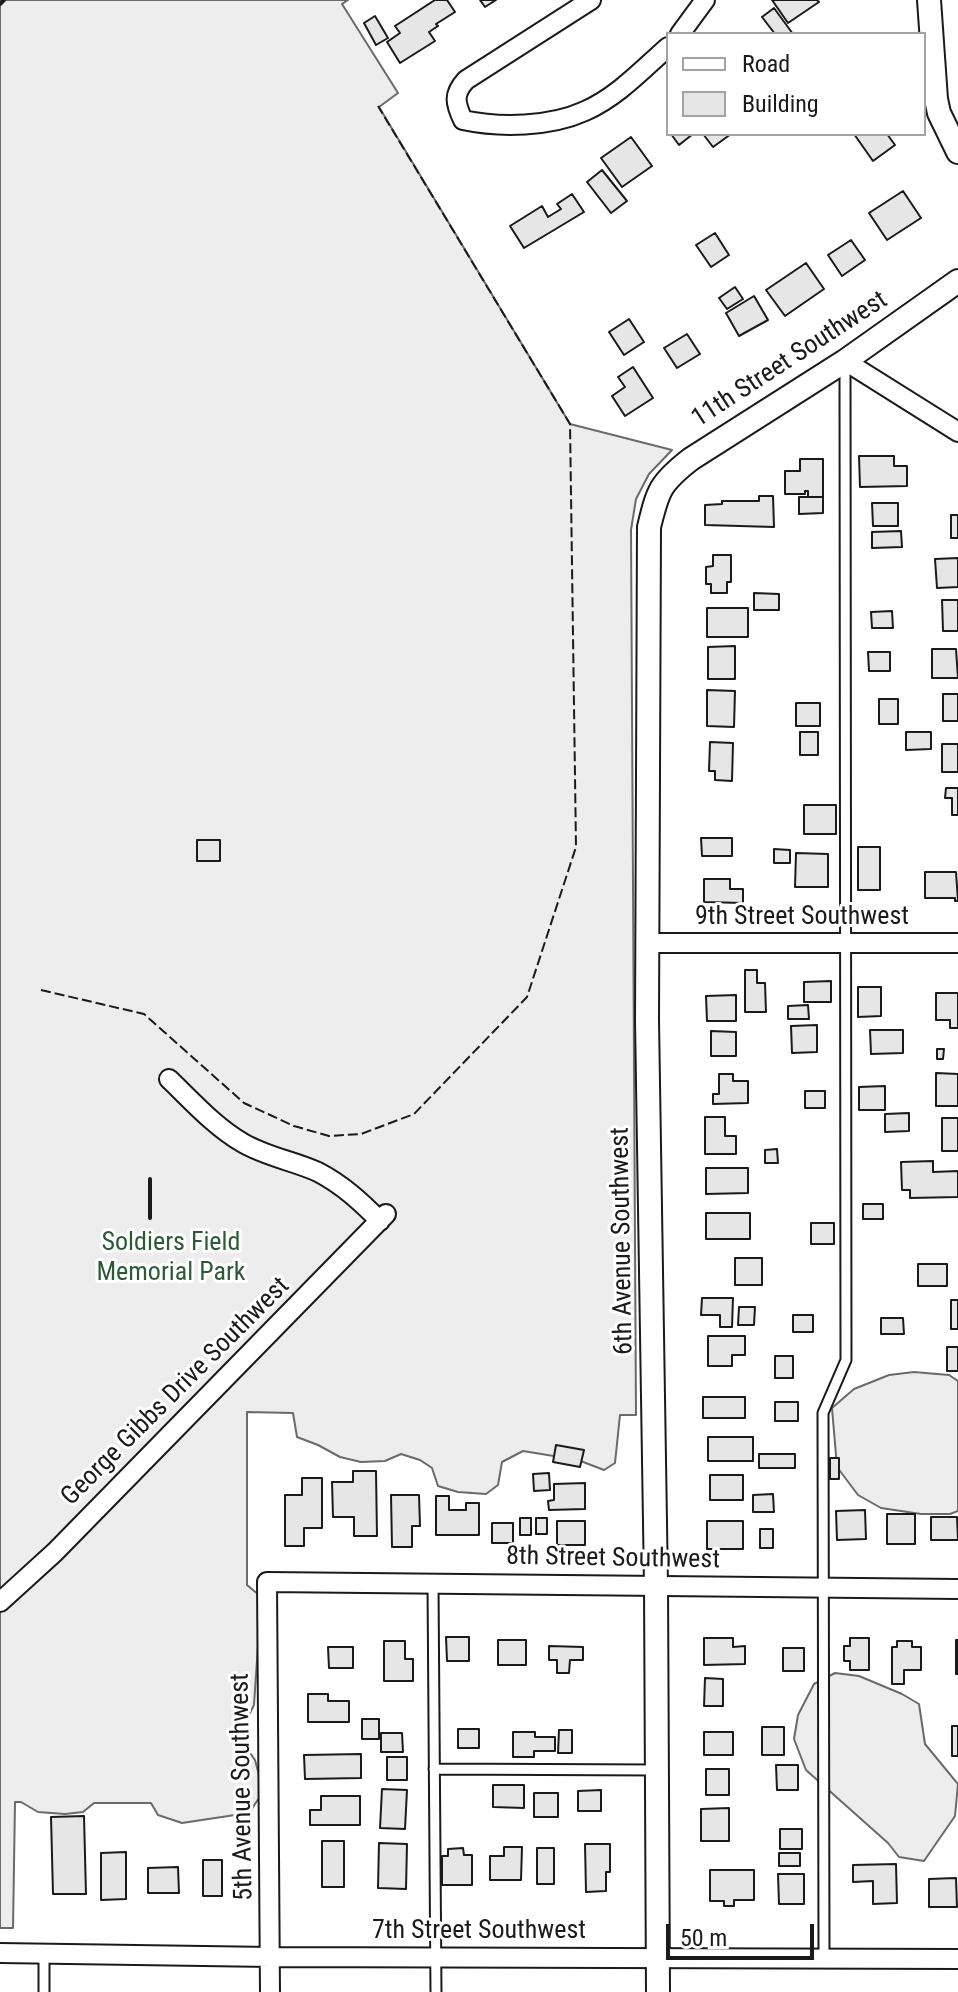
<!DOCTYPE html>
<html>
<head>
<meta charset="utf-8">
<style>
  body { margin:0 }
  #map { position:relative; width:958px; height:1992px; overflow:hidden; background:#fff; font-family:"Roboto Condensed",sans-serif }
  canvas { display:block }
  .legend { position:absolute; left:666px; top:32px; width:260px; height:104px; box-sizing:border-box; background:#fff; border:2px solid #a3a3a3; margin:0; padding:10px 14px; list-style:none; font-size:24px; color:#1a1a1a }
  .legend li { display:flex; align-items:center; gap:16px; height:40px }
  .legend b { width:40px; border:2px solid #a3a3a3 }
  .scale { position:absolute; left:666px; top:1924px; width:148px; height:36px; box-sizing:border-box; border:4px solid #1a1a1a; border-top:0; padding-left:10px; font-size:24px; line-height:28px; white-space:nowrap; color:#1a1a1a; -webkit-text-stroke:6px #fff; paint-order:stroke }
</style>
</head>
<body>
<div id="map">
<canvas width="958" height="1992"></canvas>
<ul class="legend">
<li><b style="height:10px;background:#fff"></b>Road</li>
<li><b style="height:22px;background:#e6e6e6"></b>Building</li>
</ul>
<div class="scale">50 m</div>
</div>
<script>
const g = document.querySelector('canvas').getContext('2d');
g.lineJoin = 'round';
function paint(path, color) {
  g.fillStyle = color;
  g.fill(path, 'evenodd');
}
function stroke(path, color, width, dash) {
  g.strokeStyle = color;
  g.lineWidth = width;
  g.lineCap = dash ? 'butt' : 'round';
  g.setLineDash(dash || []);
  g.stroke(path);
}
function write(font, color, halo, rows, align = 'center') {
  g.font = font + ' "Roboto Condensed",sans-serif';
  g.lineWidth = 6;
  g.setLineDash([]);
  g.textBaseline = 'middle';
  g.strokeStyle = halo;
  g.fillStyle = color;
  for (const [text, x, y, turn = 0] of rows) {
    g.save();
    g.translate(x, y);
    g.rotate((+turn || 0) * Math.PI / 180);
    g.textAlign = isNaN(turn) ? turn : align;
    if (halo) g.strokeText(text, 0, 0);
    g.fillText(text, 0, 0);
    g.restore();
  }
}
const built = new Path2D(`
  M0,0H348L342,4L398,93L379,107L570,424L672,450L649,474L636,499L631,530L636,1415H620L615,1463L604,1470L578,1460L523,1451L502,1462L498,1485L486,1494L458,1492L438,1486L432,1468L420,1460L401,1454L385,1461L361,1462L340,1457L318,1445L297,1437L293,1413L247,1412V1585L259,1595L260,1615L254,1705L248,1717V1750L255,1760L259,1775V1798L251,1810L235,1815L182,1823L158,1815L151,1803H94L83,1812L65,1814L38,1812L21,1802H15L13,1928H0Z
  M914,1372L949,1375L958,1381V1511L950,1514H921L881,1508L858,1495L837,1467L832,1408L854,1389L889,1375Z
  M835,1673L859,1676L902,1694L919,1704L925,1744L958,1784L955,1816L924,1861L899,1857L888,1843L806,1770L794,1739L798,1715L814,1684Z`);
const building = new Path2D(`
  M435,0H447L455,12L436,24L438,26L429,32L435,41L400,63L387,42L400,33L395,26Z
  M480,0H496L485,7Z
  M772,0H817L819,2L788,23Z
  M774,8L793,34H775L762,17Z
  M375,16L388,38L376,45L364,23Z
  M671,134H693L679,145Z
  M703,134H731L713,147Z
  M854,134H887L895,145L873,161Z
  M631,137L652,166L622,187L601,158Z
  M602,170L627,201L611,213L587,182Z
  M903,191L921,218L887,240L869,213Z
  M572,194L584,212L524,248L510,226L542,206L548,217L561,209L557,204Z
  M715,233L729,255L711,267L696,245Z
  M851,240L865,260L842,276L828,255Z
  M806,263L824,289L785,316L766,290Z
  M735,287L743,299L727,309L719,298Z
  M754,296L768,320L739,336L726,313Z
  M629,319L644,342L624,355L609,332Z
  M687,334L700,354L677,368L664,348Z
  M633,367L653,398L625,416L612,396L625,387L618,377Z
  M859,456H894V466H907V486L860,487Z
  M800,459H823V497H808V491H805V494H785V471H800Z
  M759,496H773L774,527L705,525V505L722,504V501H759Z
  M799,497H823V513L799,514Z
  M872,503H898V526H873Z
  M951,515H958V538H951Z
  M901,531L902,547L872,548V532Z
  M713,555H731V582H727V593H711V584H706V567L713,566Z
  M958,558V587L937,588L935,559Z
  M754,593L779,594V610H754Z
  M942,600H958V631H943Z
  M707,608H748V637H707Z
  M892,611L893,628H872L871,612Z
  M735,646V679H708V647Z
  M932,649H956L958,678H932Z
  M868,652H890V671H869Z
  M707,690L735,691L734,727L707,726Z
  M943,694H958V721H943Z
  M879,699H898V724H879Z
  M796,703H820V726H796Z
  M800,732H818V755H800Z
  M906,732H931V749L906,750Z
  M710,742L733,743L732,781L715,780V771H709Z
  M942,744H958V772H942Z
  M946,788H958V815H952V798H945Z
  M804,805H836V834H804Z
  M701,838H732V856H702Z
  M197,840H220V861H197Z
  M858,847H880V890H858Z
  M774,849L790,850V863H774Z
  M796,853L828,854V887H795Z
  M925,872H956L958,901H955V898H925Z
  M704,879H730V889H743V903L704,902Z
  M745,970H757V983H765L766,1012H745Z
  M831,981V1002H804V982Z
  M858,987H881V1016L858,1017Z
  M936,993H958V1028H950V1020H936Z
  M736,995V1021H707L706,996Z
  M808,1005L809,1019H788V1006Z
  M817,1025V1052L792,1053L791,1026Z
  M870,1030H903V1053L871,1054Z
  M711,1031L736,1032V1056H711Z
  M937,1049H944L943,1059H937Z
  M936,1073L958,1074V1106H936Z
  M719,1074H733V1081H748V1103L713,1104V1094H719Z
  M885,1086V1110H859V1087Z
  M805,1091H825V1108H805Z
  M909,1113V1131L885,1132V1114Z
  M705,1117H725V1136H736V1154H705Z
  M942,1118H958V1151H942Z
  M777,1149L778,1163H765V1150Z
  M933,1161V1172L958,1171V1197L910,1198V1190H902L901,1162Z
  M706,1168H748V1193L706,1194Z
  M863,1204H883V1219H863Z
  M706,1213H750V1239H706Z
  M811,1223H834V1244H811Z
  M735,1258H762V1285H735Z
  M918,1264H947V1286H918Z
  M702,1298H733L732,1327H720V1315H701Z
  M951,1300H958V1329H951Z
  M739,1307H755L754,1325H738Z
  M793,1315H813V1332H793Z
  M881,1318H903L904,1334H881Z
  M708,1336H745V1355H732V1366H708Z
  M947,1347H958V1371H947Z
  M775,1356H793V1378H775Z
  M703,1397H745V1418H703Z
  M775,1402H798V1421H775Z
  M708,1437H753V1461H708Z
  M556,1445L584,1450L580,1467L553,1462Z
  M759,1454H795V1468H759Z
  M830,1458H839V1479H830Z
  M353,1471H376L377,1536H354V1517H333L332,1482H353Z
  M549,1473L550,1490L534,1491L533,1474Z
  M710,1475H743V1500H710Z
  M302,1478H322V1528H304V1546H285V1495H302Z
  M585,1483V1509L549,1510L548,1501L554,1500V1484Z
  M773,1494L774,1512H753V1495Z
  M391,1495H419L420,1526H412V1547H392Z
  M436,1496H449V1510H466V1503H479V1535H436Z
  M865,1510L866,1539L837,1540L836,1511Z
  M887,1514H915V1544H887Z
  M931,1517H957L958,1540H931Z
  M520,1518H531V1535H520Z
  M536,1518H547V1534H536Z
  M557,1521H585V1545H557Z
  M707,1521H743V1549H707Z
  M492,1523H513V1543H492Z
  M760,1529H773V1548H760Z
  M446,1637H469V1661H447Z
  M704,1638H733V1647L745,1646V1664L704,1665Z
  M850,1638H869V1670H850V1661H844V1646H850Z
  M498,1640H526V1665H498Z
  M956,1640H958V1674H956Z
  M384,1641H405V1659H413V1681H384Z
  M897,1641H912V1647H921V1670H904V1684H892V1647H897Z
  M549,1646L583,1647V1660H570L569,1673H557V1660H549Z
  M328,1647H353V1668H329Z
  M783,1648H804V1671H783Z
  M705,1678L723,1679V1706H704Z
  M308,1694H328V1701H349V1722H308Z
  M362,1719H379V1739H362Z
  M952,1726H958V1756H952Z
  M762,1727H784V1755H762Z
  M458,1729H479V1748H458Z
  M559,1730H572V1753H558Z
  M513,1732H535V1737H555V1751H534V1757H513Z
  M704,1732H733V1755H704Z
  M381,1733H402L403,1752H381Z
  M361,1754V1778L305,1779L304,1755Z
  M387,1757H407V1780H387Z
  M776,1765H798V1790H777Z
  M706,1769H729V1795H706Z
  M493,1785H524V1808L493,1807Z
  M382,1789L407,1790L405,1829L380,1828Z
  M601,1790V1811H578V1791Z
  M534,1793H558V1817H534Z
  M321,1796H360V1825H310V1810H321Z
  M729,1808V1841H701V1809Z
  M84,1816L86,1894H53L51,1817Z
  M780,1829H802V1849H780Z
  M322,1841H344V1887H322Z
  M379,1843L407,1844L406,1889L378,1888Z
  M585,1844H610V1872H606V1891L586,1892Z
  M504,1847H522L521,1880H490V1856H504Z
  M463,1848L464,1855H472V1885H442V1856H448V1849Z
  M537,1848H554V1884H537Z
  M126,1852V1899L101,1900V1853Z
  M779,1853H800V1866H779Z
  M203,1860H222V1896H203Z
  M896,1864L897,1903L873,1904V1881L853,1882V1865Z
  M178,1867L179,1893H148V1868Z
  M710,1870H754V1900H734V1906H724V1901H710Z
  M778,1874H804V1904H779Z
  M956,1878L957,1907H929V1879Z`);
const service = new Path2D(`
  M433,1584L436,1992
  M434,1769L655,1770
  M824,1958L823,1413L846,1360L845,365
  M44,1992V1953`);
const minor = new Path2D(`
  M591,0L466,80C453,94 455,103 463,120C500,128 550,127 585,111C617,97 643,69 668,47
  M680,34L705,0
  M845,361L958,432
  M647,943H958
  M169,1079C192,1101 215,1127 243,1143C267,1157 294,1161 318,1172C343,1185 361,1202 380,1221
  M0,1602L55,1552L386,1214
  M0,1953L271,1957L958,1959
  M270,1992L267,1582L958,1589`);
const tertiary = new Path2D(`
  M929,0L936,99L939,113L958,152
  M658,1992L656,1585L647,1020L649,527C658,490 660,483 691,459L845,361L958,281`);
const fence = new Path2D(`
  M41,990L144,1014L244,1103L294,1126L329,1136L361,1134L414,1114L527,997L576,847L570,424L378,106`);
const wall = new Path2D(`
  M0,4L4,0
  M150,1179V1218`);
const streetNames = [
  ["11th Street Southwest",790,360,-33],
  ["9th Street Southwest",802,917],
  ["6th Avenue Southwest",623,1241,-91],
  ["George Gibbs Drive Southwest",176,1392,-45],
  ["8th Street Southwest",613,1559,1],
  ["5th Avenue Southwest",243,1787,-91],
  ["7th Street Southwest",479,1931]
];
const parkNames = [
  ["Soldiers Field",171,1243],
  ["Memorial Park",171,1273]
];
paint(built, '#ededed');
stroke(built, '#6a6a6a', 2);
paint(building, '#e6e6e6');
stroke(building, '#1a1a1a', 2);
stroke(service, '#1a1a1a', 13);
stroke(minor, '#1a1a1a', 22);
stroke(tertiary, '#1a1a1a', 26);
stroke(service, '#fff', 9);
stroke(minor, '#fff', 18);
stroke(tertiary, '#fff', 22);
stroke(fence, '#1a1a1a', 2, [10, 4]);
stroke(wall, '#1a1a1a', 4);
write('26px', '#1a1a1a', '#fff', streetNames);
write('26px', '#2b5a34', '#fff', parkNames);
</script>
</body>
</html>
